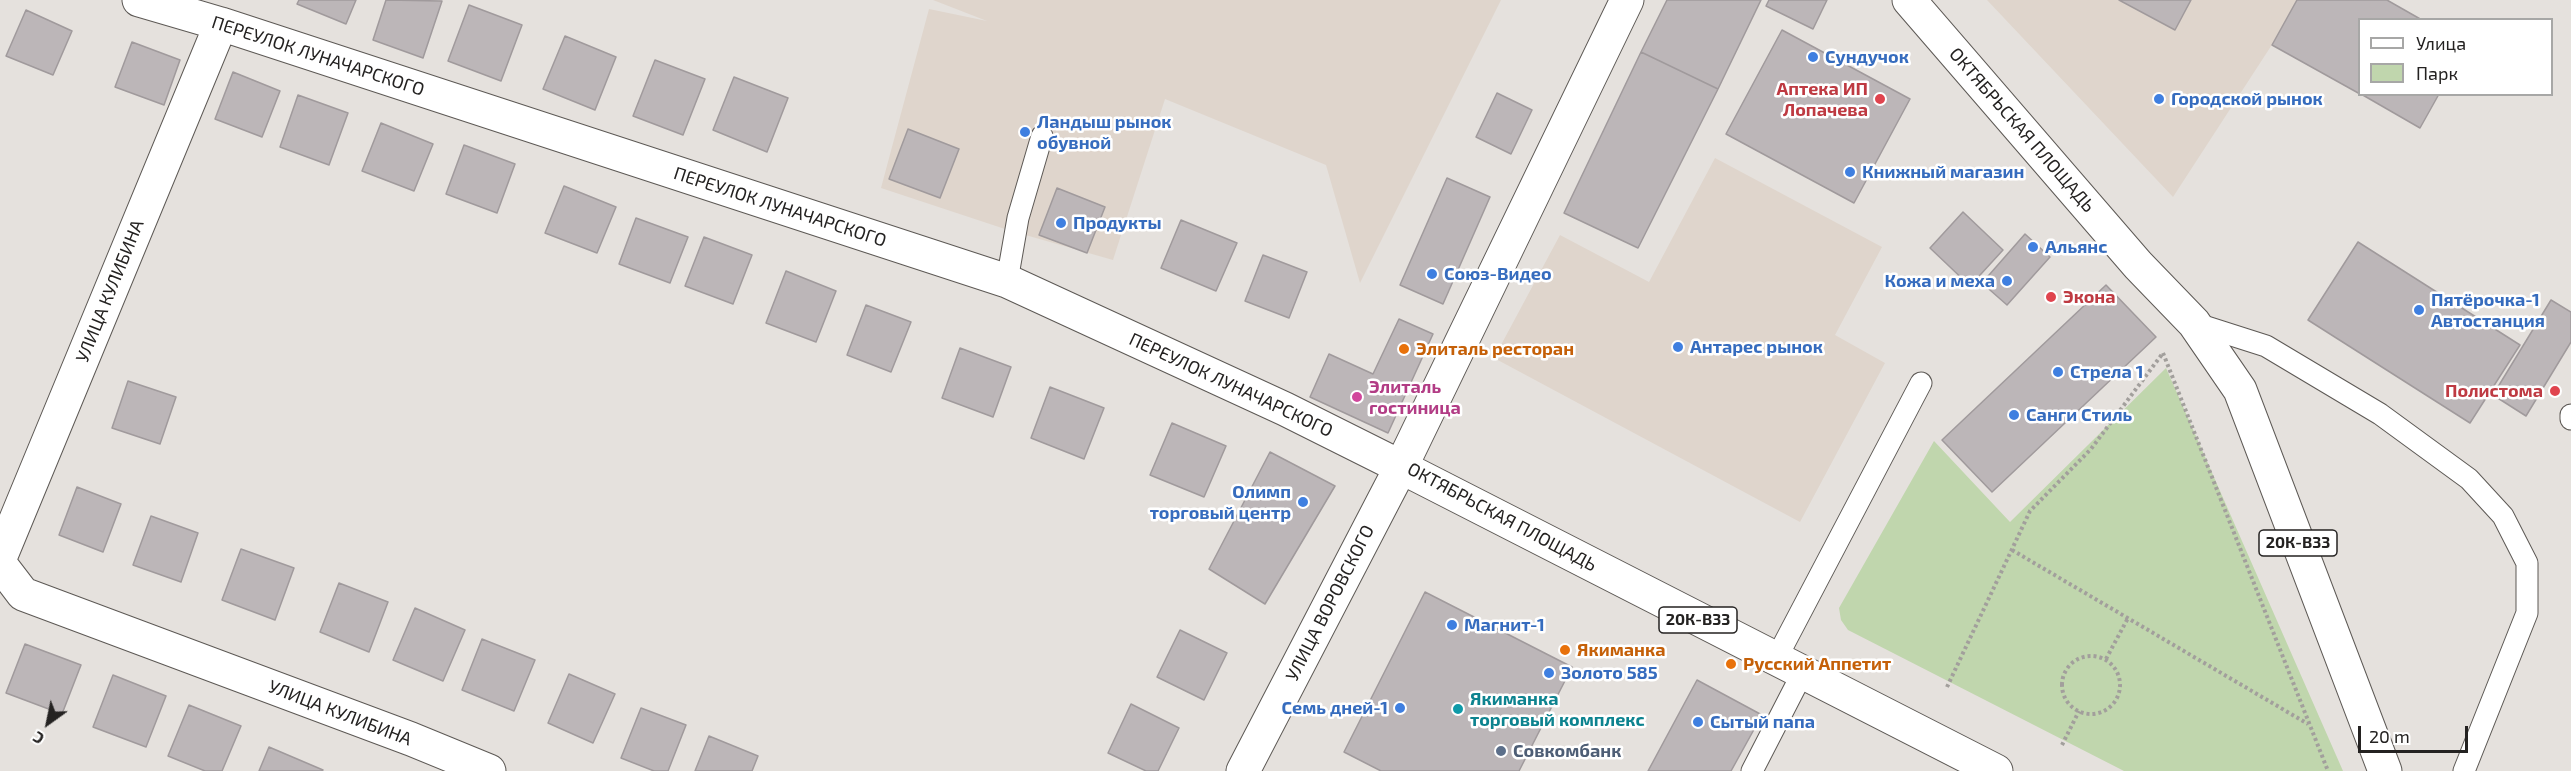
<!DOCTYPE html>
<html>
<head>
<meta charset="utf-8">
<style>
  body { margin:0 }
  #map { position:relative; width:2571px; height:771px; overflow:hidden; background:#e5e1dd; font-family:"Exo 2",sans-serif }
  canvas { display:block }
  .legend { position:absolute; left:2358px; top:18px; width:195px; height:78px; box-sizing:border-box; background:#fff; border:2px solid #a7a7a6; margin:0; padding:8px 10px; list-style:none; font-size:18px; color:#242221 }
  .legend li { display:flex; align-items:center; gap:12px; height:30px }
  .legend b { width:30px; border:2px solid #a7a7a6 }
  .north { position:absolute; left:18px; top:693px; width:60px; height:60px; -webkit-text-stroke:4px #fff; paint-order:stroke; rotate:213deg; font-size:16px; font-weight:700; line-height:24px; text-align:center; color:#242221 }
  .north::after { content:''; display:block; margin:auto; width:21px; height:27px; background:#242221; clip-path:polygon(50% 0,100% 100%,50% 72%,0 100%) }
  .scale { position:absolute; left:2358px; top:726px; width:110px; height:27px; box-sizing:border-box; border:3px solid #242221; border-top:0; padding-left:8px; font-size:18px; line-height:21px; white-space:nowrap; color:#242221; -webkit-text-stroke:4px #fff; paint-order:stroke }
</style>
</head>
<body>
<div id="map">
<canvas width="2571" height="771"></canvas>
<ul class="legend">
<li><b style="height:8px;background:#fff"></b>Улица</li>
<li><b style="height:16px;background:#c0d6ad"></b>Парк</li>
</ul>
<div class="north">С</div>
<div class="scale">20 m</div>
</div>
<script>
const g = document.querySelector('canvas').getContext('2d');
g.lineJoin = 'round';
function paint(path, color) {
  g.fillStyle = color;
  g.fill(path, 'evenodd');
}
function stroke(path, color, width, dash) {
  g.strokeStyle = color;
  g.lineWidth = width;
  g.lineCap = dash ? 'butt' : 'round';
  g.setLineDash(dash || []);
  g.stroke(path);
}
function write(font, color, halo, rows, align = 'center') {
  g.font = font + ' "Exo 2",sans-serif';
  g.lineWidth = 5;
  g.setLineDash([]);
  g.textBaseline = 'middle';
  g.strokeStyle = halo;
  g.fillStyle = color;
  for (const [text, x, y, turn = 0] of rows) {
    g.save();
    g.translate(x, y);
    g.rotate((+turn || 0) * Math.PI / 180);
    g.textAlign = isNaN(turn) ? turn : align;
    if (halo) g.strokeText(text, 0, 0);
    g.fillText(text, 0, 0);
    g.restore();
  }
}
const built = new Path2D(`
  M933,0H1501L1360,283L1326,165L1165,99L1113,260L1008,230L881,188L929,9L987,21Z
  M1987,0H2301L2173,197Z
  M1715,158L1882,247L1835,335L1885,363L1800,522L1494,358L1560,235L1649,282Z`);
const green = new Path2D(`
  M2166,368L2343,771H2124L1848,630L1841,620L1839,608L1934,441L2010,522Z`);
const building = new Path2D(`
  M299,0H356L346,24L297,4Z
  M386,0L442,1L423,58L373,40Z
  M1667,0H1761L1718,89L1641,52Z
  M1769,0H1827L1813,29L1766,6Z
  M2119,0H2191L2175,30Z
  M2297,0H2387L2422,20H2360V94L2272,45Z
  M469,5L522,25L501,81L448,61Z
  M26,10L72,31L53,75L6,56Z
  M1782,30L1910,99L1854,203L1726,134Z
  M565,36L616,57L595,110L543,89Z
  M132,42L180,60L164,105L115,87Z
  M1641,52L1718,89L1638,248L1564,213Z
  M655,60L705,79L683,135L633,116Z
  M233,72L280,91L262,137L215,119Z
  M734,77L788,98L767,152L713,130Z
  M1497,93L1532,110L1511,154L1476,137Z
  M2361,94H2439L2420,128Z
  M298,95L348,113L329,165L280,147Z
  M381,123L433,144L414,191L362,171Z
  M908,129L959,149L940,198L889,179Z
  M464,145L515,164L497,213L446,194Z
  M1447,178L1490,197L1443,304L1400,285Z
  M564,186L616,207L597,253L545,233Z
  M1057,188L1105,207L1087,253L1039,235Z
  M1963,212L2003,250L1970,286L1930,248Z
  M636,218L688,237L670,283L619,264Z
  M1181,220L1237,243L1216,291L1161,268Z
  M2025,234L2050,257L2007,305L1982,283Z
  M704,237L752,255L733,304L685,286Z
  M2358,242L2520,345L2470,423L2308,320Z
  M1263,255L1307,272L1289,318L1245,301Z
  M786,271L836,291L816,342L766,323Z
  M2106,285L2156,337L1992,492L1942,440Z
  M2551,300L2571,312V342L2526,416L2493,395Z
  M866,305L911,322L891,372L847,355Z
  M1399,319L1433,334L1388,433L1310,397L1329,354L1373,374Z
  M960,348L1011,367L993,417L942,398Z
  M128,381L176,397L160,444L112,428Z
  M1050,387L1104,408L1084,459L1031,438Z
  M1172,423L1226,446L1204,497L1150,475Z
  M1270,452L1335,486L1265,604L1209,569Z
  M77,487L121,504L103,552L59,535Z
  M151,516L198,533L181,582L133,565Z
  M241,549L294,568L275,620L222,600Z
  M339,583L388,602L369,652L320,632Z
  M1425,592L1572,667L1519,771H1381L1344,752Z
  M415,608L465,630L443,681L393,660Z
  M1180,630L1227,653L1204,700L1157,677Z
  M482,639L535,660L514,711L462,690Z
  M25,644L81,665L62,714L6,693Z
  M569,674L615,694L593,743L548,723Z
  M113,675L166,696L146,747L93,727Z
  M1697,680L1762,715L1731,771H1648Z
  M1131,704L1179,728L1158,771H1146L1108,753Z
  M189,705L241,726L222,771H205L168,756Z
  M641,708L686,725L668,771H654L621,758Z
  M709,736L758,756L752,771H695Z
  M269,747L323,770L322,771H259Z`);
const path = new Path2D(`
  M2163,353L2328,771
  M2012,550L2308,724
  M2062 685a29 29 0 1 1 58 0a29 29 0 1 1-58 0Z
  M2106,659L2128,618
  M1947,687L2030,511L2091,449L2163,353
  M2062,745L2079,711`);
const service = new Path2D(`
  M1007,281L1018,218L1042,136
  M2194,323L2266,346L2380,414L2469,479L2503,516L2527,563V613L2464,771
  M2571,415V419
  M1776,659L1921,383
  M1752,771L1803,672`);
const minor = new Path2D(`
  M139,0L221,24L1007,281L1285,409L1401,467L1243,771
  M0,558L221,24
  M0,564L23,594L411,739L489,771`);
const primary = new Path2D(`
  M1627,0L1401,467L1996,771
  M1909,0L2138,265L2194,323L2240,390L2385,771`);
const markers = [
  [1813,57,6,"#3f7fe0"],
  [1880,99,6,"#e0444e"],
  [2159,99,6,"#3f7fe0"],
  [1025,132,6,"#3f7fe0"],
  [1850,172,6,"#3f7fe0"],
  [1061,223,6,"#3f7fe0"],
  [2033,247,6,"#3f7fe0"],
  [1432,274,6,"#3f7fe0"],
  [2007,281,6,"#3f7fe0"],
  [2051,297,6,"#e0444e"],
  [2419,310,6,"#3f7fe0"],
  [1678,347,6,"#3f7fe0"],
  [1404,349,6,"#e8710a"],
  [2058,372,6,"#3f7fe0"],
  [2555,391,6,"#e0444e"],
  [1357,397,6,"#d1479c"],
  [2014,415,6,"#3f7fe0"],
  [1303,502,6,"#3f7fe0"],
  [1452,625,6,"#3f7fe0"],
  [1565,650,6,"#e8710a"],
  [1731,664,6,"#e8710a"],
  [1549,673,6,"#3f7fe0"],
  [1400,708,6,"#3f7fe0"],
  [1458,709,6,"#0f9aa8"],
  [1698,722,6,"#3f7fe0"],
  [1501,751,6,"#5c6f8a"]
];
const shields = [
  [2298,543,78],
  [1698,620,78]
];
const shieldNames = [
  ["20К-В33",2298,543],
  ["20К-В33",1698,620]
];
const streetNames = [
  ["ПЕРЕУЛОК ЛУНАЧАРСКОГО",318,56,18],
  ["ОКТЯБРЬСКАЯ ПЛОЩАДЬ",2022,130,49],
  ["ПЕРЕУЛОК ЛУНАЧАРСКОГО",780,207,18],
  ["УЛИЦА КУЛИБИНА",110,291,-68],
  ["ПЕРЕУЛОК ЛУНАЧАРСКОГО",1231,385,25],
  ["ОКТЯБРЬСКАЯ ПЛОЩАДЬ",1502,517,28],
  ["УЛИЦА ВОРОВСКОГО",1330,603,-63],
  ["УЛИЦА КУЛИБИНА",340,713,21]
];
const shopNames = [
  ["Сундучок",1825,57],
  ["Городской рынок",2171,99],
  ["Ландыш рынок",1037,122],
  ["обувной",1037,143],
  ["Книжный магазин",1862,172],
  ["Продукты",1073,223],
  ["Альянс",2045,247],
  ["Союз-Видео",1444,274],
  ["Кожа и меха",1995,281,"right"],
  ["Пятёрочка-1",2431,300],
  ["Автостанция",2431,321],
  ["Антарес рынок",1690,347],
  ["Стрела 1",2070,372],
  ["Санги Стиль",2026,415],
  ["Олимп",1291,492,"right"],
  ["торговый центр",1291,513,"right"],
  ["Магнит-1",1464,625],
  ["Золото 585",1561,673],
  ["Семь дней-1",1388,708,"right"],
  ["Сытый папа",1710,722]
];
const healthNames = [
  ["Аптека ИП",1868,89],
  ["Лопачева",1868,110],
  ["Экона",2063,297,"left"],
  ["Полистома",2543,391]
];
const foodNames = [
  ["Элиталь ресторан",1416,349],
  ["Якиманка",1577,650],
  ["Русский Аппетит",1743,664]
];
const hotelNames = [
  ["Элиталь",1369,387],
  ["гостиница",1369,408]
];
const cultureNames = [
  ["Якиманка",1470,699],
  ["торговый комплекс",1470,720]
];
const serviceNames = [
  ["Совкомбанк",1513,751]
];
paint(built, '#dfd5cc');
paint(green, '#c0d6ad');
paint(building, '#bcb6b8');
stroke(building, '#a09a9c', 1.5);
stroke(service, '#5d5955', 23);
stroke(minor, '#5d5955', 35);
stroke(primary, '#5d5955', 35);
stroke(path, '#a29f9c', 4, [3, 3]);
stroke(service, '#fff', 21);
stroke(minor, '#fff', 33);
stroke(primary, '#fff', 33);
for (const [x, y, r, color] of markers) {
  const dot = new Path2D();
  dot.arc(x, y, r, 0, 2 * Math.PI);
  g.fillStyle = color;
  g.fill(dot);
  stroke(dot, '#fff', 2);
}
for (const [x, y, w] of shields) {
  const box = new Path2D();
  box.roundRect(x - w / 2, y - 13, w, 26, 4.5);
  g.fillStyle = '#fff';
  g.fill(box);
  stroke(box, '#242221', 1.5);
}
write('bold 16px', '#242221', null, shieldNames);
write('18px', '#242221', '#fff', streetNames);
write('bold 18px', '#366cbe', '#fff', shopNames, 'left');
write('bold 18px', '#be3a42', '#fff', healthNames, 'right');
write('bold 18px', '#c56008', '#fff', foodNames, 'left');
write('bold 18px', '#b23c85', '#fff', hotelNames, 'left');
write('bold 18px', '#0d838f', '#fff', cultureNames, 'left');
write('bold 18px', '#4e5e75', '#fff', serviceNames, 'left');
</script>
</body>
</html>
